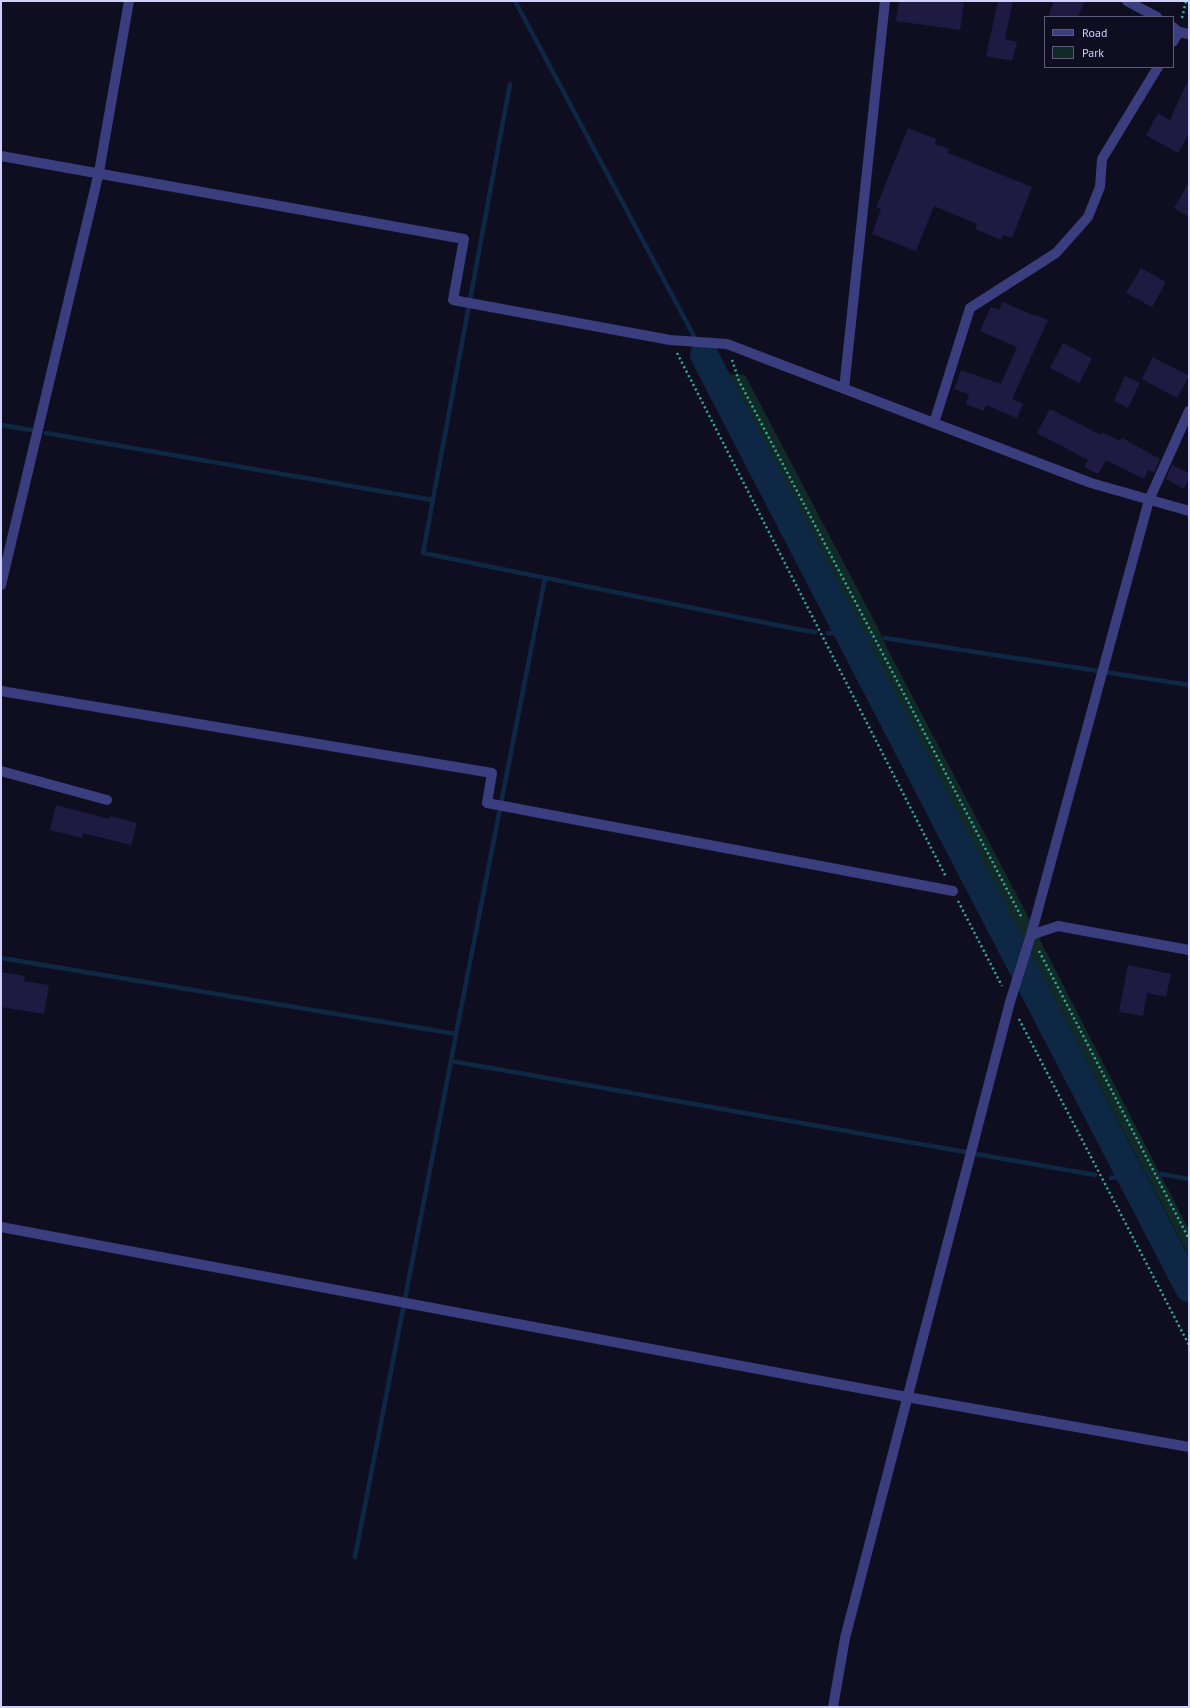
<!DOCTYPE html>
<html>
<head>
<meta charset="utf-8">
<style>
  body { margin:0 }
  #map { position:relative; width:1190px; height:1708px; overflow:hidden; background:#0f0e21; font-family:"PT Sans",sans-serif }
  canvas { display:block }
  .frame { position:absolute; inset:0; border:2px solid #d0cffe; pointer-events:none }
  .legend { position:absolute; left:1044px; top:16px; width:130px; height:52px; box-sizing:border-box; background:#0f0e21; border:1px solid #5c5b79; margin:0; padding:5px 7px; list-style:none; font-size:12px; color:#d0cffe }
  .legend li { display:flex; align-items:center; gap:8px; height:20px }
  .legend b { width:20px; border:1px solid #5c5b79 }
</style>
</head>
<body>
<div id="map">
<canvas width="1190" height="1708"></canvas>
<div class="frame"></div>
<ul class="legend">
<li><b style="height:5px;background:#3a3d7e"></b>Road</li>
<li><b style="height:11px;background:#112a27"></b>Park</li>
</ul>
</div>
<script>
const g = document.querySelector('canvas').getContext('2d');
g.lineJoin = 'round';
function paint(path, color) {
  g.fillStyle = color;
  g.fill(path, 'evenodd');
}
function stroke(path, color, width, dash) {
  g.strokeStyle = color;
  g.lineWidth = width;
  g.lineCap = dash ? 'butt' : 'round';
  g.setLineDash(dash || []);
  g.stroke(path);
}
const green = new Path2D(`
  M727,374L745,375L877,626L888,650L1020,901L1189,1230V1256Z`);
const stream = new Path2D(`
  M515,1L704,355
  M510,84L423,553L801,630L815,632
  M1,425L31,430
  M46,433L432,500
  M828,633L872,637
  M885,638L1189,685
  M1,958L456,1034L451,1061L1095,1175
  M456,1034L545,578
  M1161,1174L1189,1179
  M1111,1178L1150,1173
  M355,1557L451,1061`);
const river = new Path2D(`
  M704,355L1189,1288`);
const building = new Path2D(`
  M899,1H951L964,3L960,30L896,21Z
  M998,1H1013L1005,39L1017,42L1012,61L986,56Z
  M1054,1H1085L1078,17H1048Z
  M1189,78V133L1178,153L1146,135L1158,113L1170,120Z
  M908,128L936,139L935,144L949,149L948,153L1032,187L1012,238L1003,235L1001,240L975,229L977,224L934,206L916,251L872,234L881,209L876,207Z
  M1189,182V217L1174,208Z
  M1141,268L1166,282L1152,307L1126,293Z
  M1003,302L1035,316L1036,315L1048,320L1012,399L1023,404L1017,418L986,405L984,411L966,404L969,394L954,389L961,370L1001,384L1017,347L980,331L991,307L999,310Z
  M1063,343L1092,358L1079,383L1050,368Z
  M1153,357L1189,376L1177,398L1142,379Z
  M1125,376L1140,383L1128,408L1114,401Z
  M1050,409L1101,435L1102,432L1120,441L1122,438L1160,459L1154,473L1148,470L1144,479L1106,460L1098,474L1084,467L1088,460L1037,433Z
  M1172,465L1189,473V478L1184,489L1166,479Z
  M56,805L109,819L110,816L137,823L131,845L83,833L82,838L50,830Z
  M1128,965L1171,974L1166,997L1147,993L1143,1016L1119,1012Z
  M1,972L25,976L24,981L49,985L44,1014L1,1007Z`);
const path = new Path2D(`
  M1182,18L1186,1
  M677,353L946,877
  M732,360L739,381L1022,918
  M958,901L1002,986
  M1039,951L1189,1239
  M1019,1019L1189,1345`);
const minor = new Path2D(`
  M1127,1L1157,17
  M1173,27L1179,32L1189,34
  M1173,42L1179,32
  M1,156L464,239L453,300L670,340L727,344L1091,483L1189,511
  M844,389L885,1
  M934,423L970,308L1056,253L1088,217L1100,187L1102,159L1158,67
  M1,585L99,172L129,1
  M1,691L492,773L487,803L953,891
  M1,771L107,800
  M1031,935L1058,926L1189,950
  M1,1227L907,1397L1189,1447
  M833,1707L845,1638L1010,1002L1031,935L1149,500L1189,411`);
paint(green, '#112a27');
stroke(stream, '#0e2745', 4.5);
stroke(river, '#0e2745', 28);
paint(building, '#1f1a41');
stroke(path, '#31af9c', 2.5, [2, 3]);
stroke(minor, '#3a3d7e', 10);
</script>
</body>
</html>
